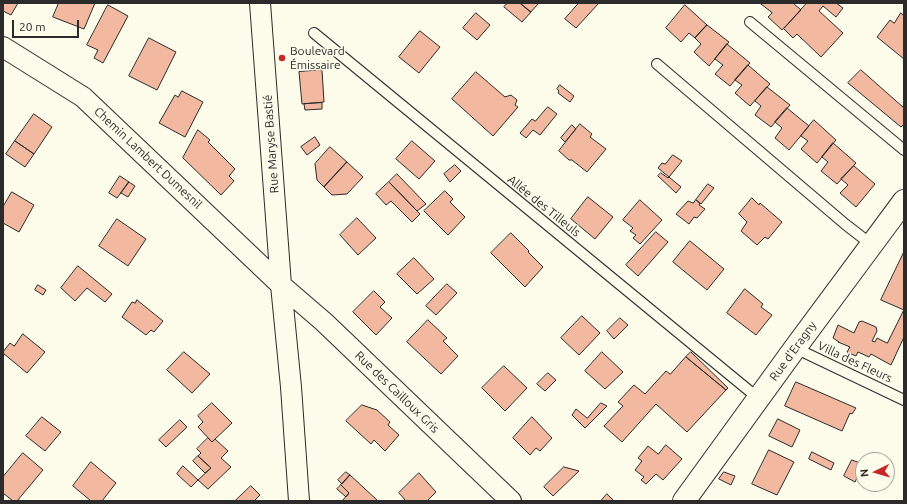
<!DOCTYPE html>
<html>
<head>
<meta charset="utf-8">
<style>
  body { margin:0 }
  #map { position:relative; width:907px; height:504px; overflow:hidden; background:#fdfbea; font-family:Ubuntu,sans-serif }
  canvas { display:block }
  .frame { position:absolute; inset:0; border:4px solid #2b2b2b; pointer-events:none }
  .north { position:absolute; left:855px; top:452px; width:40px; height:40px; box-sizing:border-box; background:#fdfbea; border:1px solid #a9a89e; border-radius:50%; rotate:265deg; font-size:11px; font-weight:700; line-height:16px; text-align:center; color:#2b2b2b }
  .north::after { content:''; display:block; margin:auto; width:14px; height:18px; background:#c62828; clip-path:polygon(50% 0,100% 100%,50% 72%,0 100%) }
  .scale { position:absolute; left:12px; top:20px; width:67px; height:18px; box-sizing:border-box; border:2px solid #2b2b2b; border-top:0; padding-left:5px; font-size:12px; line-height:14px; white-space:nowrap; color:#2b2b2b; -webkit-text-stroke:3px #fdfbea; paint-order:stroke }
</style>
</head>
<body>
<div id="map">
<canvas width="907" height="504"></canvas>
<div class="frame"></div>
<div class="north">N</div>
<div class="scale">20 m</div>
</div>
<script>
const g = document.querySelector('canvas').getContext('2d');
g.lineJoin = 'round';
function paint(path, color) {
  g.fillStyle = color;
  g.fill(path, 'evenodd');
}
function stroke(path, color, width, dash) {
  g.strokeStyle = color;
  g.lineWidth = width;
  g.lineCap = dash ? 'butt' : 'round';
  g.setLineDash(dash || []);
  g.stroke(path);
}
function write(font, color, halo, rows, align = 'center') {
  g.font = font + ' Ubuntu,sans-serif';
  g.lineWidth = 3;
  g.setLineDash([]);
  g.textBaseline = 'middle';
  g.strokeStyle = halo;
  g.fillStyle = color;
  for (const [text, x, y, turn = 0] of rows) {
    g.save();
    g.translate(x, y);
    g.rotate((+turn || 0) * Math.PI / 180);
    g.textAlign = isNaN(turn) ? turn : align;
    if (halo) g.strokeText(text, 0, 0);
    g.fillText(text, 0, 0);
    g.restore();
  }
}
const building = new Path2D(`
  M3,3H18L11,15L3,11Z
  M59,3H95L84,29L53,17Z
  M508,3H520L531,12L522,22L504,7Z
  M520,3H536L538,4L531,12Z
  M579,3H599L576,28L565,19Z
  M760,3H793L801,10L782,30L768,17L772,13Z
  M807,3H836L843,8L836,17L823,6L819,11L843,33L821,57L797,34L793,38L784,29Z
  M108,5L128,16L103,63L94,58L98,50L87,45Z
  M685,5L707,25L695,38L689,33L681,42L666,28Z
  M476,13L490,25L477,40L463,28Z
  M901,13L904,16V59L877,37L890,20L894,23Z
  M707,25L729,42L709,66L694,52L701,44L695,38Z
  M420,31L440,47L419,73L399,57Z
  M149,38L176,52L157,90L129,76Z
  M727,44L750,63L730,86L715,74L723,65L715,59Z
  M748,65L770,84L750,106L735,93L742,85L735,80Z
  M322,70L324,102L302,104L299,72Z
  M861,70L904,108V124L901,127L848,83Z
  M476,72L505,97L511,95L517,100L515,105L518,107L493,136L452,99Z
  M560,85L574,96L570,102L558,93L559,91L557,89Z
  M767,87L790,105L771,127L755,115L761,106L755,101Z
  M182,91L203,102L185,137L159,123L175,95L178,97Z
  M322,103V109L305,110L304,104Z
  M548,107L557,114L540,135L533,130L526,138L520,133L532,119L535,121Z
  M787,108L809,126L789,150L775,138L782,128L775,122Z
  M34,114L52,127L34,154L15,141Z
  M814,120L836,140L817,163L801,149L808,141L801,136Z
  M580,124L592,134L590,137L606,149L587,172L572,160H569L559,151Z
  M572,125L576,129L565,142L561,138Z
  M198,130L210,140L208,142L235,169L229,176L234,181L221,195L183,158Z
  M315,137L320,145L307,155L301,147Z
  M15,141L34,154L25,167L6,154Z
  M412,141L435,161L419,179L396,159Z
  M833,143L856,163L837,184L821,171L828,162L822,157Z
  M330,147L347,162L324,187L317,180L315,164Z
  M673,155L682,161L669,177L658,168L662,163L665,164Z
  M347,162L363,177L347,194L332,195L324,187Z
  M455,165L461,171L450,182L444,174Z
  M854,166L875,184L856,207L840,193L848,185L841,179Z
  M661,173L668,178L669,177L681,187L676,193L658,176Z
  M397,174L426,204L417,211L389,182Z
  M120,176L129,182L117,198L109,193Z
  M129,182L135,186L128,197L121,193Z
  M389,182L420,214L412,222L391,201L386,205L376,194Z
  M708,184L714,188L701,204L696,200Z
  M445,191L453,199L450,202L465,217L448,235L424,211Z
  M12,192L34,205L19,232L3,223V207Z
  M588,197L613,217L595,239L571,219Z
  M752,198L759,205L760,203L782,222L768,239L765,237L757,245L741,231L747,222L739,214Z
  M640,200L662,220L640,244L633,238L636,235L630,231L633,228L623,220Z
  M696,200L700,203L699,205L705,209L697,218L694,217L689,224L676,214L688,201L693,203Z
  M357,218L376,238L358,255L340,235Z
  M117,219L146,239L128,266L99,246Z
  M656,232L668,242L638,276L626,265Z
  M511,233L529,251L528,252L543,267L525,287L491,253Z
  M690,241L724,269L707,290L673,262Z
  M904,252V310L881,300Z
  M414,258L434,279L417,294L397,274Z
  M78,266L112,294L105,302L87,288L75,301L61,288Z
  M447,284L457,293L436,315L426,306Z
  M38,285L46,290L43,295L35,290Z
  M745,289L763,304L761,307L772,315L756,335L727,313Z
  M374,291L385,302L380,307L392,318L376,335L353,312Z
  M137,300L163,321L154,332L151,330L146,335L122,317L132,302L135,303Z
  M904,310V337L891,365L871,354L869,357L858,352L856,356L847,352L850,347L838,342H839L833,338L838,325L854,333L859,322L862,321L876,327L877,331L872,341L875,342L877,338L887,343Z
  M582,316L600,333L579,355L561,338Z
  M620,318L628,325L614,339L607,331Z
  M428,320L447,338L443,341L458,356L441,374L407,342Z
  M23,334L45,352L27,373L3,353V352L10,343L14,346Z
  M184,352L210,374L192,393L167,370Z
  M602,352L623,372L605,389L585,371Z
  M691,352L728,388L726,390L686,357Z
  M686,357L726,390L687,432L656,404L622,442L604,426L623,406L618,402L634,385L645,394L666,371L670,374Z
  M504,366L527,388L505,411L482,388Z
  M548,373L556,380L545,391L537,384Z
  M796,382L856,408L852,414L850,413L842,431L785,406Z
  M212,403L232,423L212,442L198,427L203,422L198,416Z
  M601,403L607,406L585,428L572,415L576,409L587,418Z
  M362,405L377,410L390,422L388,425L399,435L385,451L374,440L371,444L346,421Z
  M42,417L61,432L45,451L26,436Z
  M532,417L552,438L540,451L536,448L530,455L513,438Z
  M778,419L800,430L792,447L769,436Z
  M180,420L187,427L166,447L159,440Z
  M208,438L212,442L215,439L228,451L221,458L231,467L208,489L198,480L211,468L198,456L201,453L197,449Z
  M666,445L682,459L663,480L656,474L646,484L641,480L644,477L635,470L642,461L638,458L648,446L658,454Z
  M769,450L794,462L777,495L752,484Z
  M812,452L834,463L831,470L809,459Z
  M23,453L43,470L17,501H13L3,493V477Z
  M198,456L211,468L205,473L193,461Z
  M852,460L860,463L858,469L861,470L855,482L844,476Z
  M91,462L116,483L102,501H91L73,486Z
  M183,466L198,480L191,487L177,474Z
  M564,467L579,471L553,496L544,487Z
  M346,472L350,475L342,484L338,480Z
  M724,472L735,476L731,485L719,479Z
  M419,473L436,492L427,501H406L399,493Z
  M350,475L378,501H342L349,493L341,485Z
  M341,485L349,493L346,497L337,489Z
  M251,486L260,495L255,500V501H235Z
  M607,494L614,501H601Z`);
const service = new Path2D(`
  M750,22L904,150
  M314,33L758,398
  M657,64L845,224L872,245
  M795,348L904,400`);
const minor = new Path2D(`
  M260,3L281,285L291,387L299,501
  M3,47L83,97L281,285L324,322L511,501`);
const secondary = new Path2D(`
  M684,501L795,348L904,201`);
const markers = [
  [282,58,4,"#c62828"]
];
const poiNames = [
  ["Boulevard",290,51],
  ["Émissaire",290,65]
];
const streetNames = [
  ["Rue Maryse Bastié",271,144,-94],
  ["Chemin Lambert Dumesnil",148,158,43],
  ["Allée des Tilleuls",544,206,39],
  ["Rue d'Eragny",793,351,-54],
  ["Villa des Fleurs",855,362,25],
  ["Rue des Cailloux Gris",397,392,44]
];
paint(building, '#f2b8a0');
stroke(building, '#2b2b2b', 1);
stroke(service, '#2b2b2b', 12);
stroke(minor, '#2b2b2b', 22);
stroke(secondary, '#2b2b2b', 24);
stroke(service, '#fdfbea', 10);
stroke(minor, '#fdfbea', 20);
stroke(secondary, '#fdfbea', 22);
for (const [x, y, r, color] of markers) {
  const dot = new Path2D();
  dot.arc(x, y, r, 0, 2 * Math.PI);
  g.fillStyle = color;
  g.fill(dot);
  stroke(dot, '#fdfbea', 1.5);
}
write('12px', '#2b2b2b', '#fdfbea', poiNames, 'left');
write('12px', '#2b2b2b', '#fdfbea', streetNames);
</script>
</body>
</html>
